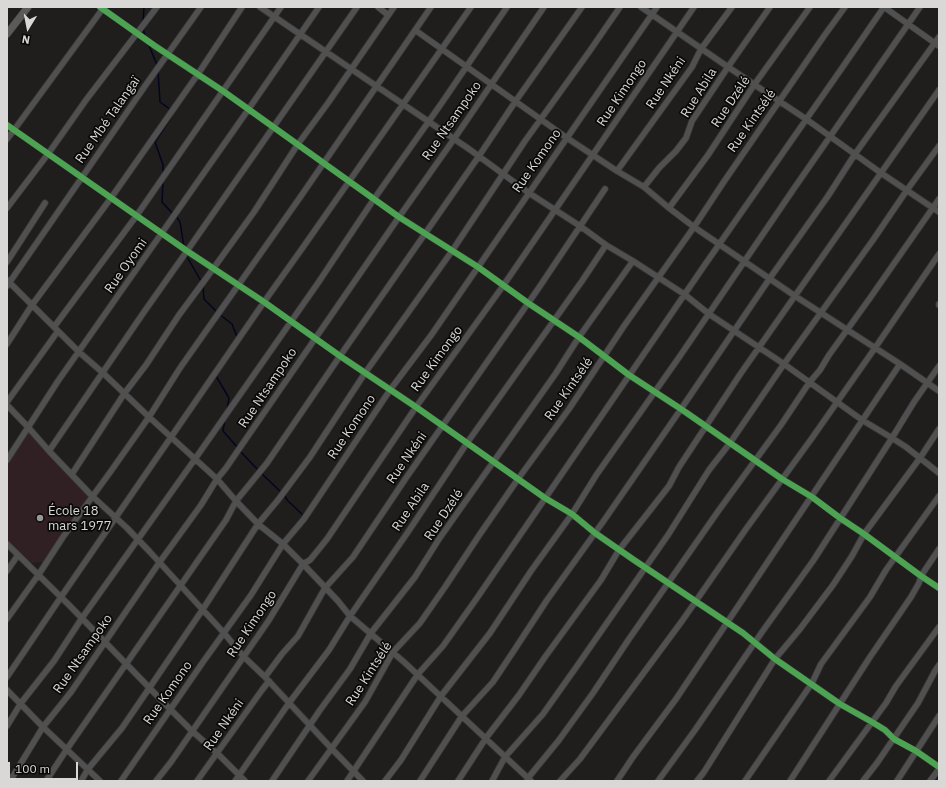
<!DOCTYPE html>
<html>
<head>
<meta charset="utf-8">
<style>
  body { margin:0 }
  #map { position:relative; width:946px; height:788px; overflow:hidden; background:#1f1e1d; font-family:"IBM Plex Sans",sans-serif }
  canvas { display:block }
  .frame { position:absolute; inset:0; border:8px solid #d9d8d6; pointer-events:none }
  .north { position:absolute; left:8px; top:8px; width:40px; height:40px; -webkit-text-stroke:3px #090908; paint-order:stroke; rotate:190deg; font-size:11px; font-weight:700; line-height:16px; text-align:center; color:#d9d8d6 }
  .north::after { content:''; display:block; margin:auto; width:14px; height:18px; background:#d9d8d6; clip-path:polygon(50% 0,100% 100%,50% 72%,0 100%) }
  .scale { position:absolute; left:8px; top:762px; width:70px; height:18px; box-sizing:border-box; border:2px solid #d9d8d6; border-top:0; padding-left:5px; font-size:12px; line-height:14px; white-space:nowrap; color:#d9d8d6; -webkit-text-stroke:3px #090908; paint-order:stroke }
</style>
</head>
<body>
<div id="map">
<canvas width="946" height="788"></canvas>
<div class="frame"></div>
<div class="north">N</div>
<div class="scale">100 m</div>
</div>
<script>
const g = document.querySelector('canvas').getContext('2d');
g.lineJoin = 'round';
function paint(path, color) {
  g.fillStyle = color;
  g.fill(path, 'evenodd');
}
function stroke(path, color, width, dash) {
  g.strokeStyle = color;
  g.lineWidth = width;
  g.lineCap = dash ? 'butt' : 'round';
  g.setLineDash(dash || []);
  g.stroke(path);
}
function write(font, color, halo, rows, align = 'center') {
  g.font = font + ' "IBM Plex Sans",sans-serif';
  g.lineWidth = 3.5;
  g.setLineDash([]);
  g.textBaseline = 'middle';
  g.strokeStyle = halo;
  g.fillStyle = color;
  for (const [text, x, y, turn = 0] of rows) {
    g.save();
    g.translate(x, y);
    g.rotate((+turn || 0) * Math.PI / 180);
    g.textAlign = isNaN(turn) ? turn : align;
    if (halo) g.strokeText(text, 0, 0);
    g.fillText(text, 0, 0);
    g.restore();
  }
}
const education = new Path2D(`
  M29,431L89,496L44,562L31,563L7,540V464Z`);
const stream = new Path2D(`
  M143,22L144,7
  M143,28L145,36
  M148,43L157,65
  M158,71L160,102L171,110
  M163,175V165L155,142L172,116
  M163,182L162,202L173,214
  M176,216L180,222L184,247
  M186,255L201,281
  M203,286L204,299L219,314L232,324L237,337
  M216,376L229,398L227,410
  M225,419L223,431L238,448
  M240,451L258,470
  M261,473L281,492
  M284,495L288,501L303,515`);
const minor = new Path2D(`
  M100,7L155,46L223,91L399,217L478,267L528,303L579,337L629,375L681,409L782,479L812,497L840,518L864,534L921,576L939,588
  M260,7L469,149L529,193L580,226L606,245L633,261L684,294L709,314L784,364L862,420L892,438L906,447L939,473
  M378,7L388,15
  M641,7L728,67L806,119L881,173L939,212
  M415,30L567,138L617,171L644,187L669,208L694,227L795,296L900,364L939,391
  M7,125L187,251L264,302L340,356L416,407L545,498L572,514L595,533L634,560L743,633L775,659L840,704L872,722L885,730L894,739L916,751L939,767
  M7,139L14,130L104,7
  M617,171L692,67L701,49L732,7
  M644,187L659,168L676,151L686,138L692,121L728,67L770,7
  M7,208L48,154L86,100L157,7
  M669,208L708,155L754,85L810,7
  M7,262L45,203
  M7,280L79,352L102,372L149,417L217,479L236,501L258,524L283,544L303,564L338,601L350,616L404,662L531,781
  M7,286L145,86L201,7
  M939,305V304
  M54,327L137,215L281,7
  M7,344L32,305L111,198L198,74L242,7
  M7,402L58,331
  M7,405L28,427L49,451L92,496L127,528L150,552L224,633L243,656L265,677L331,748L363,781
  M49,451L144,312L187,251L357,7
  M7,460L58,381L248,110L319,7
  M72,474L124,394L146,365L179,315L213,269L254,212L298,144L328,103L394,7
  M7,544L70,606L170,709L192,731L217,753L245,781
  M7,571L18,555
  M7,619L39,574L63,537L111,471L149,417L180,368L301,196L431,7
  M7,677L61,597L264,302L306,243L471,7
  M265,677L282,654L298,636L325,588L353,557L406,478L538,289L605,189
  M7,690L43,727L100,781
  M7,726L21,703L54,661L82,618L195,459L318,283L374,199L441,104L507,7
  M10,781L43,727L71,692L159,563L201,505L217,479L226,468L239,449L399,217L454,139L544,7
  M46,781L67,749L226,520L236,501L267,463L340,356L479,156L515,102L582,7
  M81,781L88,769L122,728L150,687L203,609L258,524L278,500L310,457L365,373L390,338L452,251L525,141L589,52L620,7
  M121,781L203,662L251,595L283,544L304,519L390,390L432,334L657,7
  M156,781L171,762L269,620L303,564L310,560L327,539L416,407L503,286L694,7
  M197,781L262,690L269,681
  M235,781L289,703L329,650L350,616L410,529L467,443L582,281L606,245
  M272,781L320,710L350,669L371,633L415,577L439,539L556,373L579,337L633,261
  M308,781L365,702L393,652L420,623L445,587L480,534L518,479L569,409L624,326L694,227L723,183L824,36L845,7
  M347,781L418,674L443,646L477,598L704,266L842,68L884,7L939,46
  M385,781L401,760L441,696L490,633L531,571L572,514L597,474L680,356L795,187L920,7
  M420,781L462,716L493,682L513,652L547,600L605,519L681,409L770,278L828,196L855,154L939,37
  M458,781L486,738L519,695L545,657L601,580L619,550L669,486L679,467L741,373L939,90
  M492,781L505,757L543,714L577,666L668,535L709,470L730,443L784,364L873,240L907,190L939,146
  M527,781L528,778L559,740L593,693L629,639L719,510L781,425L809,383L820,370L829,355L870,298L939,199
  M560,781L580,759L682,621L746,529L812,438L875,348L939,254
  M617,781L633,757L676,699L900,364
  M658,781L695,730L762,632L813,561L892,438L914,402L939,366
  M697,781L704,772L775,659L800,629L833,585L852,556L864,534L920,458L939,429
  M745,781L812,683L821,664L870,597L886,570L939,496
  M790,781L870,657L911,597L919,583L921,576L939,549
  M829,781L886,703L896,686L939,627
  M863,781L877,763L918,703L935,671L939,665
  M897,781L939,716
  M930,781L939,769`);
const major = new Path2D(`
  M7,34L28,7`);
const cycleway = new Path2D(`
  M100,7L155,46L223,91L399,217L478,267L528,303L579,337L629,375L681,409L782,479L812,497L840,518L864,534L921,576L939,588
  M7,125L187,251L264,302L340,356L416,407L545,498L572,514L595,533L634,560L743,633L775,659L840,704L872,722L885,730L894,739L916,751L939,767`);
const markers = [
  [40,518,4,"#989795"]
];
const streetNames = [
  ["Rue Nkéni",666,83,-56],
  ["Rue Kimongo",622,93,-56],
  ["Rue Abila",699,93,-58],
  ["Rue Dzélé",731,102,-56],
  ["Rue Mbé Talangaï",108,120,-55],
  ["Rue Ntsampoko",452,121,-55],
  ["Rue Kintsélé",752,121,-55],
  ["Rue Komono",537,161,-55],
  ["Rue Oyomi",126,266,-55],
  ["Rue Kimongo",437,359,-54],
  ["Rue Ntsampoko",268,388,-56],
  ["Rue Kintsélé",569,389,-55],
  ["Rue Komono",352,427,-56],
  ["Rue Nkéni",407,458,-55],
  ["Rue Abila",411,507,-56],
  ["Rue Dzélé",444,515,-56],
  ["Rue Kimongo",252,624,-56],
  ["Rue Ntsampoko",83,654,-55],
  ["Rue Kintsélé",369,674,-57],
  ["Rue Komono",168,693,-55],
  ["Rue Nkéni",224,725,-55]
];
const poiNames = [
  ["École 18",48,511],
  ["mars 1977",48,526]
];
paint(education, '#302023');
stroke(stream, '#03061e', 1.5);
stroke(minor, '#393837', 7);
stroke(major, '#393837', 8);
stroke(minor, '#4f504f', 5.5);
stroke(major, '#5a5a59', 7);
stroke(cycleway, '#4ca352', 6);
for (const [x, y, r, color] of markers) {
  const dot = new Path2D();
  dot.arc(x, y, r, 0, 2 * Math.PI);
  g.fillStyle = color;
  g.fill(dot);
  stroke(dot, '#090908', 1.5);
}
write('13px', '#d9d8d6', '#090908', streetNames);
write('13px', '#d9d8d6', '#090908', poiNames, 'left');
</script>
</body>
</html>
